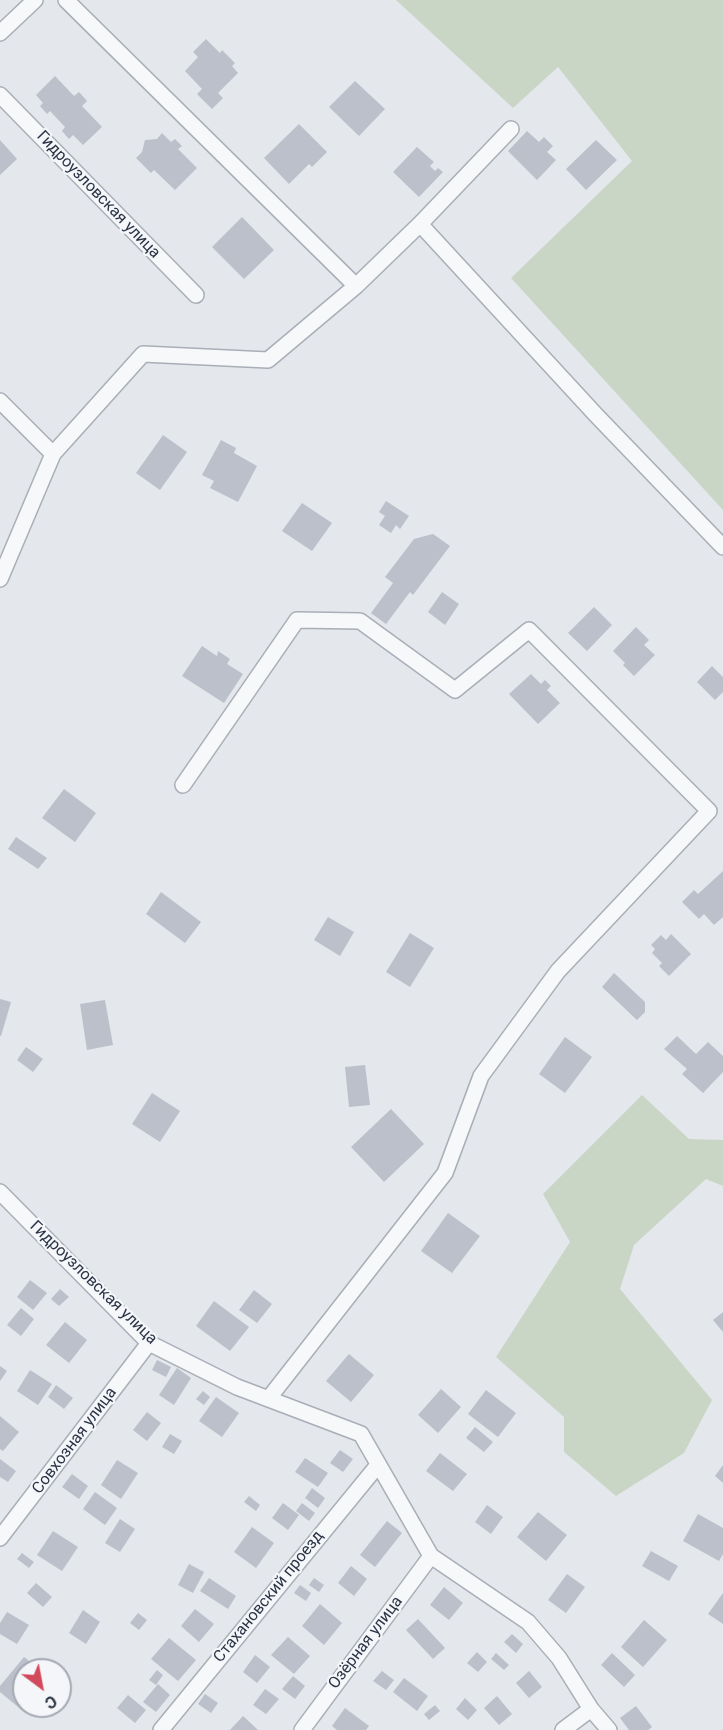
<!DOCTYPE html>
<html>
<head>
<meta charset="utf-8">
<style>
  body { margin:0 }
  #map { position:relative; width:723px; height:1730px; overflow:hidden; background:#e4e7ec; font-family:Roboto,sans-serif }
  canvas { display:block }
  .north { position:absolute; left:12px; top:1658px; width:60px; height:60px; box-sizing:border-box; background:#f4f6f9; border:2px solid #a4a8b1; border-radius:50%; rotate:148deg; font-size:16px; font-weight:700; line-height:24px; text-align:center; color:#2b3445 }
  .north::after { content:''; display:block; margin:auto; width:21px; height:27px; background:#d1495b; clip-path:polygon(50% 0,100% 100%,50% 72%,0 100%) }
</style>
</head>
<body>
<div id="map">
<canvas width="723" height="1730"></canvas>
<div class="north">С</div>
</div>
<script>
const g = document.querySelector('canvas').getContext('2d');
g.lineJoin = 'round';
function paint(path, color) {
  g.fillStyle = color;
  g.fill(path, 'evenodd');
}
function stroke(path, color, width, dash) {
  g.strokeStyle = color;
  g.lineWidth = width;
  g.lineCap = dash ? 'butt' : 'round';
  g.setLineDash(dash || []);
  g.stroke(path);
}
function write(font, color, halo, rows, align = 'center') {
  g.font = font + ' Roboto,sans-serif';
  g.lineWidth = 4.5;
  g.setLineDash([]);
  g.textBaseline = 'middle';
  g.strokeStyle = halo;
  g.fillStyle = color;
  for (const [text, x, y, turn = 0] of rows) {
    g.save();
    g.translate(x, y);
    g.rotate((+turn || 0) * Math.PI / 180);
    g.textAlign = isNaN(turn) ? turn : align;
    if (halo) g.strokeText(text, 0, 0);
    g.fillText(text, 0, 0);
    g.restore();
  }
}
const green = new Path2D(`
  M396,0H723V510L511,278L632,161L558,67L513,108Z
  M642,1095L689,1139L723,1140V1186L706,1179L634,1245L620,1289L712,1400L684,1453L616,1496L564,1452V1417L496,1357L570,1242L543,1194Z`);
const building = new Path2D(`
  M206,39L220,53L222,50L235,63L232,66L238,73L218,93L223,98L212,109L197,94L202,89L185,71L198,57L193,52Z
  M55,76L74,96L79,92L87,101L82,106L102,127L83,145L73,135L69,139L62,131L65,127L50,111L47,114L40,106L43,103L36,95Z
  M355,81L385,109L359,136L329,107Z
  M299,124L327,152L312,167L309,164L289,184L264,158Z
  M527,131L539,142L544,137L553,146L547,152L556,160L537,180L508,151Z
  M162,133L171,142L175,139L182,146L178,149L197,168L175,190L154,170L151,173L136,158L142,152L145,140L157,139Z
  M0,140L17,159L0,175Z
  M596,140L617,160L586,190L566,169Z
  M417,147L434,162L430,166L435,171L438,168L443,172L419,197L393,172Z
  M242,217L274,250L244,279L212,247Z
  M163,435L187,452L160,490L136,473Z
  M221,440L236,448L234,453L257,466L238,502L210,488L214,481L202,475Z
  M386,501L409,516L400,529L396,525L391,533L379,525L385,516L379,512Z
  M302,503L332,523L312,551L282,531Z
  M433,534L450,546L413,595L410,592L386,624L371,613L393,583L385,577L414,539Z
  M442,592L459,604L445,625L428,612Z
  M594,607L612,625L587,651L568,633Z
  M636,627L649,640L644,645L655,655L634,676L623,665L625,663L613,651Z
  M202,646L217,656L218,651L230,659L227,664L243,674L224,703L182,676Z
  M712,666L723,677V692L715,700L697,682Z
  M531,674L541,684L545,680L551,686L547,690L560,703L538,724L509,694Z
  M64,789L96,813L75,842L42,818Z
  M16,837L47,858L38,869L8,849Z
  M723,871V917L714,925L704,914L699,919L682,902L694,890L698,894Z
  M161,892L201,922L185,943L146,914Z
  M328,917L354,932L340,956L314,940Z
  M410,933L434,948L410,987L386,972Z
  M671,934L691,954L669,976L659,966L662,963L652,953L655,949L651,945L661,935L666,940Z
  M614,973L645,1002V1012L637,1020L602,987Z
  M0,999L11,1002L1,1036H0Z
  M105,1000L113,1045L87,1050L80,1004Z
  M677,1036L696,1054L708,1042L723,1056V1072L703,1093L682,1074L687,1069L664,1049Z
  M565,1037L592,1057L565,1093L539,1074Z
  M26,1047L43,1059L33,1072L17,1060Z
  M365,1065L370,1105L349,1107L345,1067Z
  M152,1093L180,1111L160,1142L132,1124Z
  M391,1109L424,1144L384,1182L351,1147Z
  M448,1213L480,1236L452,1273L421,1251Z
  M30,1280L47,1293L33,1310L17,1297Z
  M60,1289L69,1297L59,1306L51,1299Z
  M254,1290L272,1304L257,1323L239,1310Z
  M214,1301L249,1327L230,1351L196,1326Z
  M21,1308L34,1319L21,1336L7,1325Z
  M723,1312V1332L713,1320Z
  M65,1322L87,1340L69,1363L46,1345Z
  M349,1354L374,1375L351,1402L326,1381Z
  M157,1360L171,1367L166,1377L152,1370Z
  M0,1366L7,1371L0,1381Z
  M177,1368L191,1378L174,1405L159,1395Z
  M30,1370L52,1384L38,1405L17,1391Z
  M56,1385L73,1398L64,1409L48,1397Z
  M441,1389L461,1407L438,1433L418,1415Z
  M486,1390L516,1413L498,1437L468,1414Z
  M203,1391L210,1397L204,1405L196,1399Z
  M216,1397L239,1413L222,1437L199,1421Z
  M147,1412L161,1423L147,1441L133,1430Z
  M0,1416L19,1432L3,1451L0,1449Z
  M475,1427L493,1442L484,1452L466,1438Z
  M170,1434L182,1441L174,1454L162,1447Z
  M340,1450L353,1459L343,1472L330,1463Z
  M440,1453L467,1474L453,1491L426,1471Z
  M305,1458L328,1473L318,1487L295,1472Z
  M0,1459L16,1471L8,1482L0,1477Z
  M117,1460L138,1473L121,1499L101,1485Z
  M723,1465V1483L715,1476Z
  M72,1474L88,1486L79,1499L62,1487Z
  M312,1488L325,1498L318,1508L305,1498Z
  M95,1492L117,1508L105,1525L83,1509Z
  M249,1496L260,1505L256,1511L244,1502Z
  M283,1503L299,1515L288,1530L272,1518Z
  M302,1503L315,1513L309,1521L296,1511Z
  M487,1505L503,1517L491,1534L475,1522Z
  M538,1512L567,1535L546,1561L517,1537Z
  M698,1514L723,1528V1554L719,1561L683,1541Z
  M120,1519L135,1529L120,1552L105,1543Z
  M387,1521L402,1533L375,1567L360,1555Z
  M252,1527L274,1543L256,1568L234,1552Z
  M53,1531L78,1547L62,1571L37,1555Z
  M651,1551L678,1566L669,1581L642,1566Z
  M22,1553L34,1562L29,1568L17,1559Z
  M189,1564L204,1572L193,1593L178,1585Z
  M351,1566L367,1579L354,1596L338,1583Z
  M567,1574L585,1587L566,1613L548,1600Z
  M209,1578L236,1596L228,1609L200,1591Z
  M314,1578L324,1585L319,1592L309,1585Z
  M36,1583L52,1597L43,1607L27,1593Z
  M300,1585L311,1593L306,1601L294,1593Z
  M444,1587L463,1603L449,1620L430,1605Z
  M723,1593V1624L708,1614Z
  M320,1604L342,1623L324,1645L302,1626Z
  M195,1609L214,1624L199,1642L181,1626Z
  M83,1610L100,1622L86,1644L69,1633Z
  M7,1612L29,1625L17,1644L0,1634V1623Z
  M138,1613L147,1620L139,1630L130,1623Z
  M418,1619L445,1648L433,1659L406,1630Z
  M644,1620L667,1640L643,1667L621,1647Z
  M512,1634L523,1644L516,1653L504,1642Z
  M288,1637L310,1656L294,1674L271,1655Z
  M169,1638L196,1660L178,1681L151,1659Z
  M477,1652L487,1662L478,1672L467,1663Z
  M496,1653L509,1665L504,1670L491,1659Z
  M612,1653L635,1675L624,1687L601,1665Z
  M255,1655L270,1667L257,1683L243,1672Z
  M24,1657L41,1670H24V1706H29L24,1712L0,1692V1686Z
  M157,1670L163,1675L156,1685L149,1680Z
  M382,1671L394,1680L386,1690L373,1681Z
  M529,1671L542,1687L529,1698L516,1683Z
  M293,1676L305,1686L295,1699L282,1689Z
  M404,1678L428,1696L417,1711L393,1692Z
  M158,1684L170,1695L156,1712L143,1702Z
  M265,1689L279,1699L266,1714L253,1705Z
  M205,1694L218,1703L211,1713L198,1704Z
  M128,1695L146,1710L135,1723L117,1708Z
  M497,1696L512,1714L499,1725L484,1708Z
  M465,1698L477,1710L468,1720L456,1709Z
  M435,1705L440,1711L429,1720L424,1714Z
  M636,1706L652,1727L648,1730H629L620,1718Z
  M345,1708L369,1726L366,1730H337L332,1726Z
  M243,1716L258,1730H230Z`);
const street = new Path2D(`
  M66,0L356,286
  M0,33L35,0
  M0,95L196,295
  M420,224L596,415L723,547
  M0,401L53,454L0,579
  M53,454L143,354L268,360L356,286L420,224L511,129
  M183,785L297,620L360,621L455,690L529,630L709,811L558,971L481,1076L445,1173L269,1398
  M0,1192L149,1343L237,1387L361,1434L431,1556L528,1622L559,1658L591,1709L609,1730
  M0,1538L149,1343
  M161,1730L378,1465
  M302,1730L431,1556
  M563,1730L591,1709`);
const streetNames = [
  ["Гидроузловская улица",98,195,46],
  ["Гидроузловская улица",93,1283,44],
  ["Совхозная улица",75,1441,-53],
  ["Стахановский проезд",269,1597,-51],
  ["Озёрная улица",366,1643,-53]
];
paint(green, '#c9d6c5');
paint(building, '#bbc0ca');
stroke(street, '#a9aeb7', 18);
stroke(street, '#f7f8fa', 15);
write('16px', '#2b3445', '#f4f6f9', streetNames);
</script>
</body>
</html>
